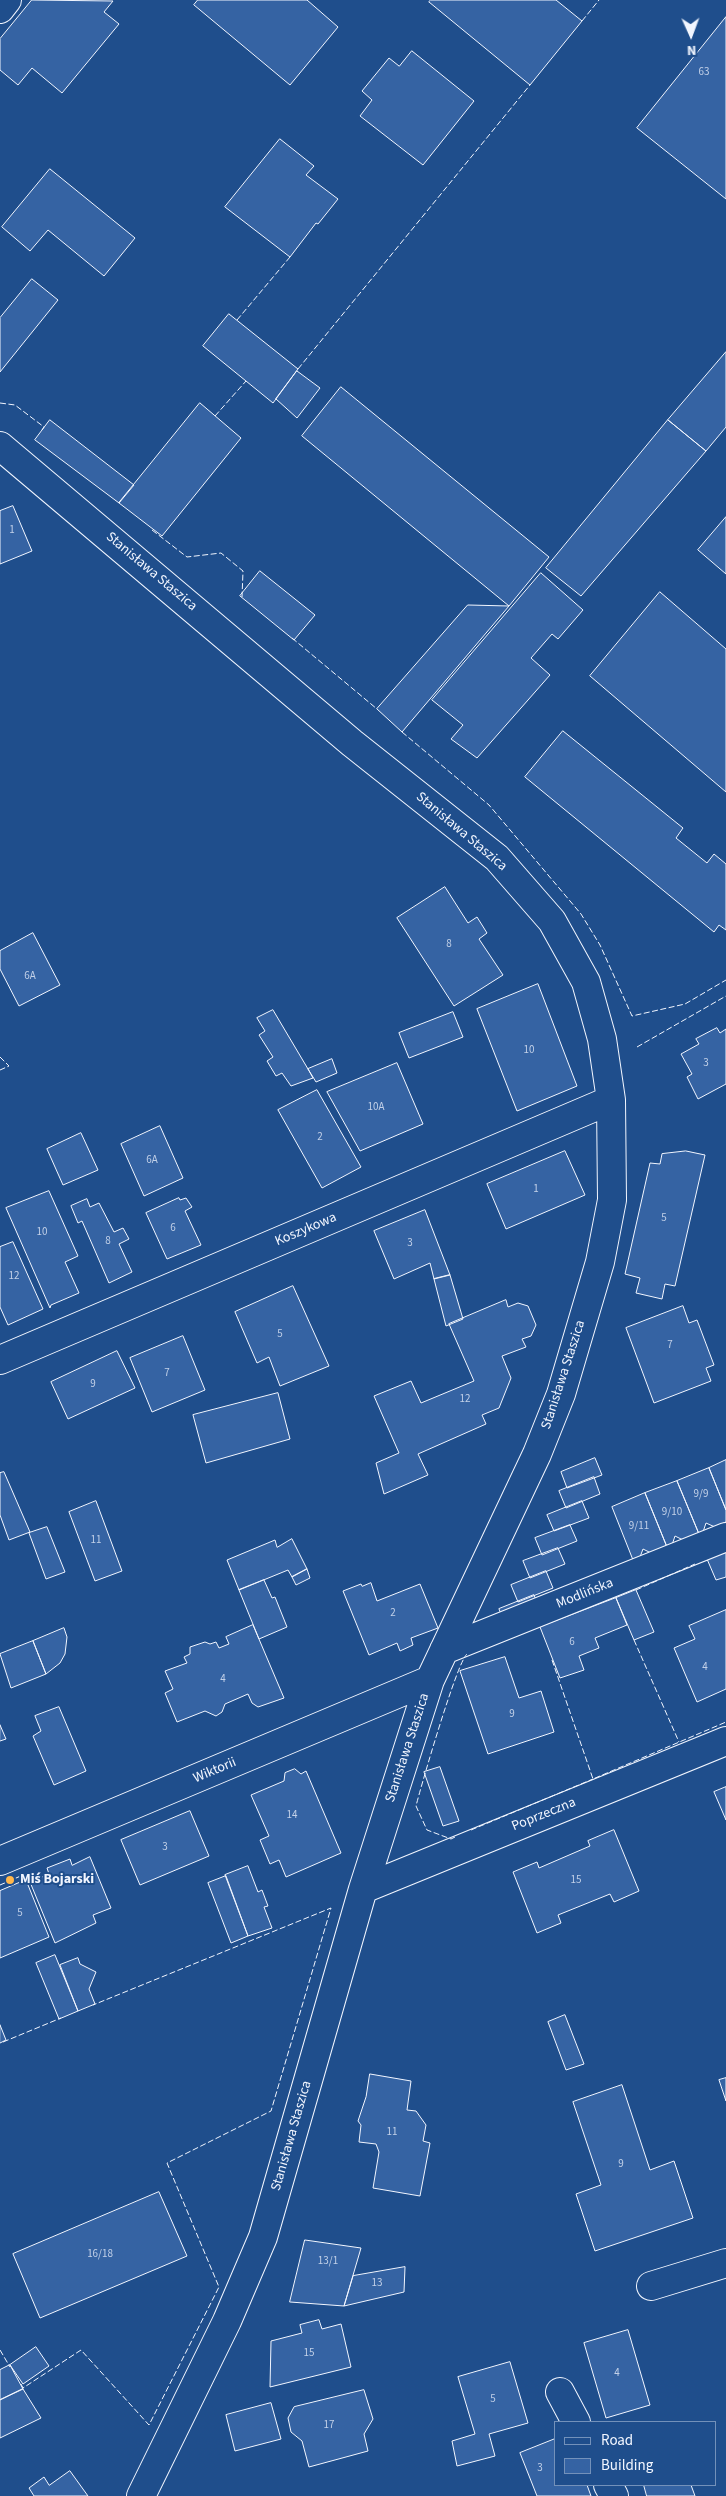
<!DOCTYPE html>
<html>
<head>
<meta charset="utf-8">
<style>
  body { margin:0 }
  #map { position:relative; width:726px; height:2496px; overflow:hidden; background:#1f4e8c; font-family:"Source Sans 3",sans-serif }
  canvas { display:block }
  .legend { position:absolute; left:554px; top:2421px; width:162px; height:65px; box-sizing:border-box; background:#1f4e8c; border:1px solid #7391ba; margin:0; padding:6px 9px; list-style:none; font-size:15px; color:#f2f6ff }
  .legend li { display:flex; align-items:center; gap:10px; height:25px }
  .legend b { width:25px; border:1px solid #7391ba }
  .north { position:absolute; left:666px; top:10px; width:50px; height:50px; -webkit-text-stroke:4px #1f4e8c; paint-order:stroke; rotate:178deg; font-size:14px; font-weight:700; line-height:20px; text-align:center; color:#f2f6ff }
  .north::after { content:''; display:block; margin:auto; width:18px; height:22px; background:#f2f6ff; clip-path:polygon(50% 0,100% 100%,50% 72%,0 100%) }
</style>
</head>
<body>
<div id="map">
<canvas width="726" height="2496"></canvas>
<ul class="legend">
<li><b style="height:6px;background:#1f4e8c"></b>Road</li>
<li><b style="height:14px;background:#3563a3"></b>Building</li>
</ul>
<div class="north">N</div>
</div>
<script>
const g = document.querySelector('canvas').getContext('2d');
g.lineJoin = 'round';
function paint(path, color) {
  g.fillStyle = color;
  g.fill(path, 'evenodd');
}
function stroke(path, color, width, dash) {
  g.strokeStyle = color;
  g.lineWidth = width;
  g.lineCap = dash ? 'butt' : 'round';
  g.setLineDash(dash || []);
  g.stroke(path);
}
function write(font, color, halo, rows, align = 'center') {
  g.font = font + ' "Source Sans 3",sans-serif';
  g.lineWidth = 4;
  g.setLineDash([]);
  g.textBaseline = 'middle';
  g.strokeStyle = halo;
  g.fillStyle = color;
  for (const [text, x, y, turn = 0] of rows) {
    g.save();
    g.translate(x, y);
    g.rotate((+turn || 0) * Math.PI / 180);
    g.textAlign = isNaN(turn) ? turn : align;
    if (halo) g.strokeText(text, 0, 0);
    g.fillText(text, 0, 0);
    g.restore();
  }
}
const building = new Path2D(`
  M32,0L113,1L104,12L119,24L62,93L32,68L18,85L0,70V39Z
  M198,0H307L338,27L290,85L194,5Z
  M431,0H556L582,21L530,85L429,2Z
  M726,17V199L637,128Z
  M412,51L474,101L423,165L360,116L372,100L362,91L389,58L399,66Z
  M280,139L314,166L306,175L338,199L318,224L316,223L290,257L225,207Z
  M50,169L135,238L104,276L48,230L30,251L2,227Z
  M32,279L58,300L0,372V318Z
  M229,314L298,369L273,403L203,346Z
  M726,352V427L706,451L668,420Z
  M297,371L320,388L297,418L276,399Z
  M341,387L549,557L509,606L302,436Z
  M200,403L241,438L162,536L119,503Z
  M50,420L134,485L119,503L35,440Z
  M668,420L706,451L581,596L546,568Z
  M13,506L32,551L0,564V511Z
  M726,517V574L698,550Z
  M260,571L315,615L294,640L240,596Z
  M541,573L583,610L558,639L552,634L531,658L550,675L477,758L451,739L463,725L432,700Z
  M660,592L726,649V792L590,676Z
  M468,605L509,606L402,732L377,709Z
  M563,731L683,828L676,838L707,863L714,854L726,864V930L719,925L714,932L525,777Z
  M445,887L468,923L477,917L487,933L479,939L503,975L454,1006L397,918Z
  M33,933L60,985L19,1006L0,969V951Z
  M538,984L577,1086L517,1111L477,1009Z
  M273,1010L308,1069L313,1078L291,1086L282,1073L276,1076L267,1061L273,1057L259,1035L265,1031L257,1018Z
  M453,1012L463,1037L409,1058L399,1033Z
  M717,1028L720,1033L726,1029V1084L698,1099L687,1077L692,1074L681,1054L699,1044L696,1039Z
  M332,1059L337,1073L316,1082L308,1069Z
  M397,1063L423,1124L360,1151L327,1092Z
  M317,1090L361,1167L322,1188L278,1110Z
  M160,1126L183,1178L144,1196L121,1144Z
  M81,1133L98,1170L63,1185L47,1149Z
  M565,1151L585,1195L506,1229L487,1184Z
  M686,1151L705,1155L675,1286L665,1284L662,1299L636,1293L640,1278L625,1274L650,1163L660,1164L662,1154Z
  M49,1191L78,1256L65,1262L79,1293L51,1305L50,1308L6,1208Z
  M179,1198L180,1200L186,1198L192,1207L185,1211L201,1245L167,1259L146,1213Z
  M87,1199L90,1207L99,1203L114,1232L123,1228L129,1239L119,1244L132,1272L109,1283L82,1221L78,1223L71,1206Z
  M425,1210L450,1275L434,1279L430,1263L394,1279L374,1231Z
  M13,1242L43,1309L8,1325L0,1307V1247Z
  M450,1275L463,1319L446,1326L434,1279Z
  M293,1286L329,1366L280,1386L269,1357L257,1363L235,1312Z
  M506,1300L508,1307L518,1303L528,1306L536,1325L531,1336L522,1339L526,1347L502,1356L511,1378L499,1408L482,1415L486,1424L418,1454L428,1475L384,1494L376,1463L399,1453L374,1396L411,1381L421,1403L474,1381L449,1324Z
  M683,1306L689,1323L697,1320L714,1365L706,1368L711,1381L654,1403L626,1328Z
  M183,1336L205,1390L152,1412L130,1358Z
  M117,1351L135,1388L68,1419L51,1382Z
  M278,1393L290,1439L206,1463L193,1415Z
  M595,1458L602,1475L567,1488L561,1472Z
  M726,1460V1510L709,1468Z
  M709,1468L726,1510V1522L715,1527L706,1523L703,1532L699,1534L677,1481Z
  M4,1472L30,1532L9,1540L0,1515V1473Z
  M594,1477L600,1494L566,1508L559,1491Z
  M677,1481L699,1534L683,1540L675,1536L672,1545L667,1547L645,1493Z
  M645,1493L667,1547L651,1553L643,1549L640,1557L633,1560L612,1507Z
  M96,1501L122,1571L95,1581L69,1512Z
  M582,1501L589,1518L554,1531L547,1515Z
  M570,1525L577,1541L542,1555L535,1538Z
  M47,1527L65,1572L46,1579L29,1533Z
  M292,1539L307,1569L292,1577L288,1570L239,1590L227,1560L275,1540L277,1547Z
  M558,1548L565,1564L530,1578L523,1561Z
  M726,1551V1577L716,1580L707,1559Z
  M307,1569L310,1578L296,1585L292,1577Z
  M546,1571L553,1588L518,1602L511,1585Z
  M264,1580L272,1598L275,1597L287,1627L259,1639L239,1590Z
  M371,1583L377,1601L420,1584L438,1628L411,1638L413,1645L400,1651L397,1643L369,1655L343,1591L361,1584L362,1586Z
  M636,1590L654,1632L634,1640L616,1598Z
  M534,1595L538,1605L503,1619L499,1609Z
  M616,1598L627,1625L595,1638L599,1648L579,1656L584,1670L560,1678L540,1627Z
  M726,1610V1689L697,1702L674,1648L695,1639L689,1626Z
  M253,1625L284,1698L258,1707L252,1703L248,1694L225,1704L222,1712L216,1716L205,1711L177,1722L165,1693L173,1689L165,1671L187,1663L184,1657L190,1654V1647L205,1642L210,1644L216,1642L219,1648L229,1644L226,1637Z
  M64,1628L67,1637L65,1654L60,1663L46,1674L33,1641Z
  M33,1641L46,1674L11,1688L0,1654Z
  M505,1657L519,1698L541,1691L554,1732L488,1754L460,1671Z
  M59,1707L86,1771L54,1785L33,1736L41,1731L35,1716Z
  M0,1725L6,1739L0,1741Z
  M440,1767L459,1821L443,1826L424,1772Z
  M295,1769L301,1774L306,1771L341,1853L286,1877L279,1860L270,1864L260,1840L269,1836L251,1795L284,1781L285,1773Z
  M726,1787V1820L714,1792Z
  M190,1811L209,1856L140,1885L121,1840Z
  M614,1830L639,1891L614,1902L610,1894L558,1915L561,1923L537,1933L513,1872L537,1862L539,1868L590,1846L588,1841Z
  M90,1857L111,1908L93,1915L96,1923L55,1943L30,1882L49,1874L47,1868L70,1859L72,1865Z
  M248,1866L258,1892L262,1890L268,1906L264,1907L272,1928L248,1936L225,1875Z
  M226,1876L248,1936L231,1943L208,1883Z
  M26,1880L49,1937L0,1958V1891Z
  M55,1955L78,2011L59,2019L36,1963Z
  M78,1958L80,1964L96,1972L89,1989L95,2004L78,2011L60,1965Z
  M565,2015L584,2064L566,2070L548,2022Z
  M0,2025L6,2040L0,2043Z
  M370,2074L411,2081L407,2110L416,2111L426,2125L423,2141L430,2143L420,2196L373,2188L379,2152L376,2144L359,2142L361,2125L358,2121L366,2097Z
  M726,2078V2101L719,2080Z
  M622,2085L650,2170L674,2161L693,2218L595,2251L576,2194L601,2185L573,2102Z
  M159,2192L187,2256L40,2318L13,2254Z
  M305,2240L361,2248L344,2306L290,2302Z
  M405,2267L404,2292L344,2306L353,2276Z
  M319,2320L322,2329L341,2324L351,2367L270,2387L271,2341L302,2333L300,2325Z
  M628,2330L650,2405L606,2418L584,2343Z
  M36,2347L49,2366L23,2384L10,2365Z
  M510,2362L528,2423L489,2434L495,2456L457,2466L452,2441L475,2434L458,2377Z
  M10,2365L23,2389L0,2400V2370Z
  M23,2389L41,2418L0,2438V2400Z
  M364,2390L373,2419L364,2434L368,2451L309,2467L302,2441L291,2432L288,2418L294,2407Z
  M271,2403L281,2439L235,2451L226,2415Z
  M555,2439V2485H587L591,2496H537L520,2453Z
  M70,2471L88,2496H34L29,2488L44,2477L49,2485Z
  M644,2485H691L695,2496H647Z`);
const minor = new Path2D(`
  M0,9L7,0
  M0,446L352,743L497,858L552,921L586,982L602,1039L611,1100L612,1200L600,1262L561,1394L537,1454L430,1680L363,1889L263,2237L227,2321L141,2496
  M0,1360L611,1100
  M444,1650L726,1537
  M0,1861L430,1680
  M363,1889L726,1741
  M651,2286L726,2263
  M560,2392L576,2422
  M608,2485L614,2496`);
const fence = new Path2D(`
  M582,21L599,0
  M237,320L290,257
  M298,369L530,85
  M0,403L15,405L44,427L42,430
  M215,416L246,381
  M152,530L187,557L221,553L243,571L242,597
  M292,638L377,709
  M402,732L489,805L581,914L600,945L632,1016L685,1004L726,980
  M637,1047L726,996
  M0,1057L9,1066L0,1070
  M636,1590L695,1564
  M634,1640L679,1742
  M552,1660L593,1779L726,1722
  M471,1830L593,1779
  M455,1837L451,1839L427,1830L416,1806C421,1786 457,1662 467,1654
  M0,1885L23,1875
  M3,2042L61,2018
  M0,2350L10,2367
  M21,2384L23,2388L81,2350L149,2425L219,2287L167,2163L271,2111L331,1908L93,2005`);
const markers = [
  [10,1880,5,"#ffb74d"]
];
const numberNames = [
  ["63",704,73],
  ["1",12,531],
  ["8",449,945],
  ["6A",30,977],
  ["10",529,1051],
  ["3",706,1064],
  ["10A",376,1108],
  ["2",320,1138],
  ["6A",152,1161],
  ["1",536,1190],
  ["5",664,1219],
  ["6",173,1229],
  ["10",42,1233],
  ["8",108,1242],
  ["3",410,1244],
  ["12",14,1277],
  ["5",280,1335],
  ["7",670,1346],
  ["7",167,1374],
  ["9",93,1385],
  ["12",465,1400],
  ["9/9",701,1495],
  ["9/10",672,1513],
  ["9/11",639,1527],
  ["11",96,1541],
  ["2",393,1614],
  ["6",572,1643],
  ["4",705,1668],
  ["4",223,1680],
  ["9",512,1715],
  ["14",292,1816],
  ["3",165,1848],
  ["15",576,1881],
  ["5",20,1914],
  ["11",392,2133],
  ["9",621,2165],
  ["16/18",100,2255],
  ["13/1",328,2262],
  ["13",377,2284],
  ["15",309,2354],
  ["4",617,2374],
  ["5",493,2400],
  ["17",329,2426],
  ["3",540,2469]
];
const streetNames = [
  ["Stanisława Staszica",151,572,40],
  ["Stanisława Staszica",461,832,40],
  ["Koszykowa",306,1230,-23],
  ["Stanisława Staszica",564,1375,-72],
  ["Modlińska",585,1594,-22],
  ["Stanisława Staszica",408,1748,-72],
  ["Wiktorii",215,1771,-23],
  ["Poprzeczna",544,1815,-22],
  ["Stanisława Staszica",292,2136,-74]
];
const poiNames = [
  ["Miś Bojarski",20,1880]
];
paint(building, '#3563a3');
stroke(building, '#f2f6ff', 1);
stroke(minor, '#f2f6ff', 30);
stroke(minor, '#1f4e8c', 28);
stroke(fence, '#f2f6ff', 1, [6, 2.5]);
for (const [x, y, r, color] of markers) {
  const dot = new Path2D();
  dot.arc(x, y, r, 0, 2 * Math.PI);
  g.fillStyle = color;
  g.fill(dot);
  stroke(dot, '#1f4e8c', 2);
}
write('11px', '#c3d1e8', null, numberNames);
write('14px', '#f2f6ff', '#1f4e8c', streetNames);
write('bold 14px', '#f2f6ff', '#1f4e8c', poiNames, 'left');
</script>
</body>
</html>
